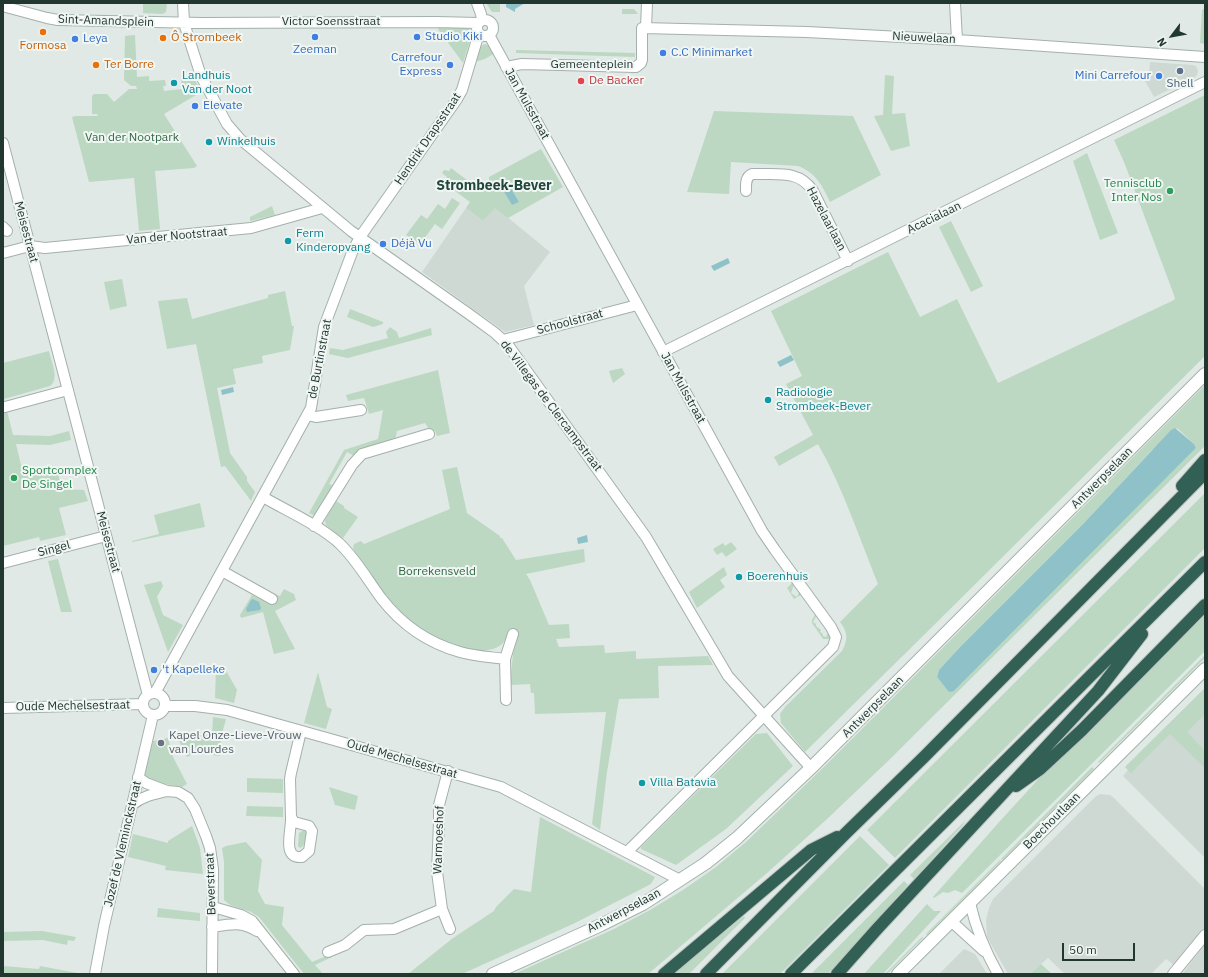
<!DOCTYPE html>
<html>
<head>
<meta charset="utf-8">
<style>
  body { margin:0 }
  #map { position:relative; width:1208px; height:977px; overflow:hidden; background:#e0e9e5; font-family:"IBM Plex Sans",sans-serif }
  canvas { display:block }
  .frame { position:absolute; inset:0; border:4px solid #233731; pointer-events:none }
  .north { position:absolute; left:1152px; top:16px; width:40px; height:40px; -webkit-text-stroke:3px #f0f6f3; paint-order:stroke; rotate:238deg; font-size:11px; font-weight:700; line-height:16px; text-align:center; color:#233731 }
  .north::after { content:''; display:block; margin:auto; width:14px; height:18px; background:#233731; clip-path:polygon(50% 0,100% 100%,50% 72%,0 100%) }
  .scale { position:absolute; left:1062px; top:943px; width:73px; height:18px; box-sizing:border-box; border:2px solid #233731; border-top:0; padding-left:5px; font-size:12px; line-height:14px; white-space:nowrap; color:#233731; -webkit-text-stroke:3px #f0f6f3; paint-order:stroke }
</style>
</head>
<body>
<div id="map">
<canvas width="1208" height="977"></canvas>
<div class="frame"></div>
<div class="north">N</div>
<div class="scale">50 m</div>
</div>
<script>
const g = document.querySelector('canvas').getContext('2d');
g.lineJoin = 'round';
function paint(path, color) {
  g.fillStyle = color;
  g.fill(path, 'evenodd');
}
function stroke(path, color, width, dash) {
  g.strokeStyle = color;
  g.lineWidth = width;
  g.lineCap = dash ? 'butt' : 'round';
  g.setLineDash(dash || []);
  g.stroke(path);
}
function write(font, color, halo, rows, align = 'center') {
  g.font = font + ' "IBM Plex Sans",sans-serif';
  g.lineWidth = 4;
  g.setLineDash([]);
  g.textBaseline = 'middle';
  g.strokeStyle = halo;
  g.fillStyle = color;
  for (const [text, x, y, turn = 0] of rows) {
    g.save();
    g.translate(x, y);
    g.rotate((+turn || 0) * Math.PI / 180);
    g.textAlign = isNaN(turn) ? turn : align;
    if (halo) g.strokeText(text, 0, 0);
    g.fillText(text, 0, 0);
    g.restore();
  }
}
const built = new Path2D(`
  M1150,62L1193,65L1196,66L1198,71L1197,75L1194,78L1154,97L1144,79L1149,76Z
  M495,207L550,252L524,286L534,325L505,332L422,272L466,208L483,221Z
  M1205,688V858L1123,776L1128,770L1125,767Z
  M1100,794L1110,795L1114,798L1205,889V927L1175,966L1166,959L1151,974H1065L1048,958L1030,974H1008L987,937L986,920L989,908L993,899L1095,797Z
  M1205,944V974H1184L1183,973Z
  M964,949L975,954L987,974H939Z`);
const green = new Path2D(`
  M143,3H167L166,12L163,14L143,13Z
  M486,3H500V12H492Z
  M1205,8V44L1200,43L1202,10Z
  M622,9H634L638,14H622Z
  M438,26L468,27L472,34L463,63L438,29Z
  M135,35L137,77L149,76V81L165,80L166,86H163L164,91L182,89L181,79L194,78L201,92L164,114L197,166L194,168L155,171L160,229L139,231L134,178L89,182L72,117L76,116H98L97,114H92V96L94,94H107L114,102L129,89H137L136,86H131L124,80L125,36Z
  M484,44L491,46L495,53L485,59L475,62L478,49Z
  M516,50L635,53V57L516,53Z
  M885,75L894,76L892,114L905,113L910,146L891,151L874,116L883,115Z
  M1205,95V356L925,634L805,752L781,723L780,714L785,707L842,651C848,640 848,632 840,622L878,584C859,537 843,488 818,444L779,466L774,457L813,435L786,384L802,376L771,311L888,252L920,317L957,299L998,383L1172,301L1175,299L1174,295L1124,162L1114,140Z
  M714,111L853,116L881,175L830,202C822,185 816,173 798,166L731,162L729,194L687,192Z
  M541,149L563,187L508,218L495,208L483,221L466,208L470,202L444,183L447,177L442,173L444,170L449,171L451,168L479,189L480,186L489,181V177Z
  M1087,153L1118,233L1100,240L1073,161Z
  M452,198L460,203L442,229L435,224L420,244L406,235L421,215L427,219L438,204L445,209Z
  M272,206L275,215L250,221V217Z
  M951,221L983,286L971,292L939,227Z
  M122,279L127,306L110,310L104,282Z
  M285,291L292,326H294L290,350L262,356L263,363L233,369L236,384L217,388L230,453L247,477V481L255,492L251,501L225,466L221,467L196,344L167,349L158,301L187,298L192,319L268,298V295Z
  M350,309L383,322V324L373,327L347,317Z
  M390,327L397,332L399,338L431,328L432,335L348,358L329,354L330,348L343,350L388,338L386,332Z
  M49,351C51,361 60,379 50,386L4,399L13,435L50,436L69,431L71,440L50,445L16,444L22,469L57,470L62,489L84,490L88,501L59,508L66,535L40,541L39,537L3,546V363Z
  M622,368L625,374L613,383L609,371Z
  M438,370L450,433L437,436L435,431L429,429L425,423L397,431L395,440L354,456L347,452L329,484L335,486L315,516L309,513L344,450L378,439L383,410L369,414L364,398L348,401L346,395Z
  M1205,385V446L886,763L826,820L767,873L648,974H514L614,929L650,910L683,890L716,867L746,842L827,764ZM1177,428L1194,444L1196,448L954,691H948L937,677L939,670L960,647L1084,523L1151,451Z
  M457,467L467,513L500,536V538H502L516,560L584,549L585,562L526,574L530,580L549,625L569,624L570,638L556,639L559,647L604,645L605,653L636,651V659L708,656L713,665L658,666L659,698L619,699L607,772L600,830L592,824L606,712L535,714L534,693H531L530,684L510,685L513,654L518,634L509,630C507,635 506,640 502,644C485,659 447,644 430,634C418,628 408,619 398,610C386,599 378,584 369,571C364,564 357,557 353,548L354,544L361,541L364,544L450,509L442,470Z
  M1205,493V548L895,858L867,830Z
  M336,501L344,506V508L358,517L343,538L326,525L325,520Z
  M200,503L205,527L132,542V541L159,534L154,515Z
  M731,542L737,549L726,557L722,552L717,555L713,549L723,543L725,546Z
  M58,559L72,612H61L48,561Z
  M724,567L727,575L720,580L725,587L697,608L689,592Z
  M161,581L163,586L157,597L163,615L183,625L168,652L144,585Z
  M794,581L795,582L791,593L797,597L800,590L803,594L794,599L787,588Z
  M284,589L294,594L296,600L275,611L295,649L274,654L263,612L241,618L240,615L252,595L269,604L275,594L280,596Z
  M817,611L818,613L813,622L816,624V626L821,630L820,632L823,634V636L826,637L830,629L832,639H823L812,623V620Z
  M1205,615V651L962,893L955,890L948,893L943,892L934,898L933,897L1000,821L1044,773L1077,743Z
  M1205,655V658L1099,763L1098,762Z
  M224,667L237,690L234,703L215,698L216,668Z
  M318,672L327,707L332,709L326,729L304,723Z
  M1205,688V714L1187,732L1205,751V768L1170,734L1131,773L1125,767Z
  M213,717L226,719L221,737L220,756L212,755V745L187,757L176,735H212Z
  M767,733L793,766L726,829L676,865L641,849V847L756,734Z
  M168,738L173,757L187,784L182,787L153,782L147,778L145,774L153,741Z
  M1092,767L1094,769L1002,860L1001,859Z
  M247,778L283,779V793L247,792Z
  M329,787L358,796L355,810L335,805Z
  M247,806L283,807V817L246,816Z
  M540,817L655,877L651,884L575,923L462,974H408L453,938L494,911L496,907L514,889L531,892Z
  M966,820L962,826L914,879L910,875Z
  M192,826L200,848L203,874L165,870L166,866L128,857L133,834L168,843V841Z
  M302,831H305L307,834L303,846L300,848L298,846L299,833Z
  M860,836L889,865L780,974H722Z
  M246,842L262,860L258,891L265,904L284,907L282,925L312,962L331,954L332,957L315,965L323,974H304L259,917L251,912L230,905L224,900V862L222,848L226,846Z
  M1000,860L1001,861L927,935L926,934Z
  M904,881L908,885L828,974H811Z
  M927,904L934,911H941L883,974H864Z
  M158,908L200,913V921L157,917Z
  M744,916L745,918L689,974H673Z
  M42,931L76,937L74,941L68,940L67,945L43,940L3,941V932Z
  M922,937L923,938L887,974L886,973Z
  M1041,964L1052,974H1030Z
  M3,966L39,969L40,966L83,974H3Z`);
const water = new Path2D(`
  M506,3H525L515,9V12L506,7Z
  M510,187L519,202L512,205L503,190Z
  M728,258L730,263L714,271L711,266Z
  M791,355L794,360L780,367L777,362Z
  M233,387L234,392L222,395L221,390Z
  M1175,428L1194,444L1196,448L954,691L950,692L948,691L937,677L939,670L960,647L1084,523L1171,430Z
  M587,535L588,542L578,544L577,538Z
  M253,599L259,602L261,608L260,610L247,612L246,609L251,600Z`);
const street = new Path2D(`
  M183,3L184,23L201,76L227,124L240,139L351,231L469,314L495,333L508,345L646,537L728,676L811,768
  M477,3L481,14L482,20
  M955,3L957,40
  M6,7L47,18L58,20L202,23L436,22L478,23
  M477 28a8 8 0 1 1 16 0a8 8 0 1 1-16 0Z
  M646,28L647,3
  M489,35L762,531L775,550L831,627L836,637L833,647L627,852
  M506,67L522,64L636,67L641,63L642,60V28L807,32L957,40L1205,57
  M3,143L148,695
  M746,191C746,185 745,177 752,174C775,175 799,169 813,191L848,261
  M3,227L7,231
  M3,253L30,246L45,248L251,228L322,208
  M503,340L637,305
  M663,352L1205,82
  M5,407L68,390
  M308,415L316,417L361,410
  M263,497C287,511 319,525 339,543C356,559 367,579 381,598C401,624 428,643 460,652C474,656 490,657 505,659
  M314,526L352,465L362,454L429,434
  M3,563L106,536
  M222,571L272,599
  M155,693L311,408L324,327L353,250L360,237L457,99L462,90L479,33
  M143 704a11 11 0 1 1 22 0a11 11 0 1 1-22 0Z
  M506,700L505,659L513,634
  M165,706H195L227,710L501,787L680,880
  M3,708L143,704
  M138,777L146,783L167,791L178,792L188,798L195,809L206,836L210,848L213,869L212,974
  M132,805C142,796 155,794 167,791
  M291,817L294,822L309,826L312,831L309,851L302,857C281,859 292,830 291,817L290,779L291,773L301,731
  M970,903C976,929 985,951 998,974
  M213,907L241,915L252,921L294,974
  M442,909L450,929
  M951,921L984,951
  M212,927C230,924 241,921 257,931
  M328,952L345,945L364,930L394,929L442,909L437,872L439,822V805L448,771
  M95,974L104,926L153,715
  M1173,974L1205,935`);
const secondary = new Path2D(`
  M493,974L601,925L643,904L706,863L737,838L811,768L1205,374
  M898,974L1205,669`);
const highway = new Path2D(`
  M1182,486L1205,460
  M1016,786L1040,769L1082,730L1205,605
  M664,974L811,850L837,837
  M706,974L846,833L924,757L1205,473
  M791,974L1205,562
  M837,974L877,929L1098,691L1142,634`);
const markers = [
  [43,32,4,"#e8710a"],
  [315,37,4,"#3f7fe0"],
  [417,37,4,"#3f7fe0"],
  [163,38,4,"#e8710a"],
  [75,39,4,"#3f7fe0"],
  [663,53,4,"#3f7fe0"],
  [96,65,4,"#e8710a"],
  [450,65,4,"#3f7fe0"],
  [1180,71,4,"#5c6f8a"],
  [1159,76,4,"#3f7fe0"],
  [581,81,4,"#e0444e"],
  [174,83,4,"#0f9aa8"],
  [195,106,4,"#3f7fe0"],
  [209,142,4,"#0f9aa8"],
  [1170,191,4,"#2e9e5b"],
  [288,241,4,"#0f9aa8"],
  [383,244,4,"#3f7fe0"],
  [768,400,4,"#0f9aa8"],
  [14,478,4,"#2e9e5b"],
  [739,577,4,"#0f9aa8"],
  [154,670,4,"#3f7fe0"],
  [161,743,4,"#6b7280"],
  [642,783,4,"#0f9aa8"]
];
const streetNames = [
  ["Sint-Amandsplein",106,21,2],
  ["Victor Soensstraat",331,22],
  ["Nieuwelaan",924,38,3],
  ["Gemeenteplein",592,65],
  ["Jan Mulsstraat",527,104,61],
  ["Hendrik Drapsstraat",428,139,-56],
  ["Acacialaan",934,218,-26],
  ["Hazelaarlaan",826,219,62],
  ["Meisestraat",26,232,75],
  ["Van der Nootstraat",177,236,-5],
  ["Schoolstraat",570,322,-15],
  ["de Burtinstraat",320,359,-79],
  ["Jan Mulsstraat",683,388,61],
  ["de Villegas de Clercampstraat",551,406,53],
  ["Antwerpselaan",1102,478,-45],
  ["Meisestraat",108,542,75],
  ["Singel",54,549,-15],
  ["Oude Mechelsestraat",73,706,-1],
  ["Antwerpselaan",873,707,-45],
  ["Oude Mechelsestraat",402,759,16],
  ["Boechoutlaan",1052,821,-45],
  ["Warmoeshof",439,840,-88],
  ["Jozef de Vleminckstraat",123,844,-77],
  ["Beverstraat",211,884,-92],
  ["Antwerpselaan",624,911,-28]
];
const shopNames = [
  ["Studio Kiki",425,37],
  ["Leya",83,39],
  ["Zeeman",315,50,"center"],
  ["C.C Minimarket",671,53],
  ["Carrefour",442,58,"right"],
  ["Express",442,72,"right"],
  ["Mini Carrefour",1151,76,"right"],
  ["Elevate",203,106],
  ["Déjà Vu",391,244],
  ["'t Kapelleke",162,670]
];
const foodNames = [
  ["Ô Strombeek",171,38],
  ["Formosa",43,46,"center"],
  ["Ter Borre",104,65]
];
const cultureNames = [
  ["Landhuis",182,76],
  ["Van der Noot",182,90],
  ["Winkelhuis",217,142],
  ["Ferm",296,234],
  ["Kinderopvang",296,248],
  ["Radiologie",776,393],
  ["Strombeek-Bever",776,407],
  ["Boerenhuis",747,577],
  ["Villa Batavia",650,783]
];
const healthNames = [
  ["De Backer",589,81]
];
const serviceNames = [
  ["Shell",1180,84]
];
const parkNames = [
  ["Van der Nootpark",132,138],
  ["Borrekensveld",437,572]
];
const leisureNames = [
  ["Tennisclub",1162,184],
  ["Inter Nos",1162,198],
  ["Sportcomplex",22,471,"left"],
  ["De Singel",22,485,"left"]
];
const worshipNames = [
  ["Kapel Onze-Lieve-Vrouw",169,736],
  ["van Lourdes",169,750]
];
const quarterNames = [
  ["Strombeek-Bever",494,186]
];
paint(built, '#cfd9d4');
paint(green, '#bcd8c2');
paint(water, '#8fc2c8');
stroke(street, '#a4b0ab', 12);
stroke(secondary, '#a1b3ac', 14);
stroke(highway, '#bdc3c1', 14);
stroke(street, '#fff', 10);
stroke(secondary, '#fff', 12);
stroke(highway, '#336054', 12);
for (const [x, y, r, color] of markers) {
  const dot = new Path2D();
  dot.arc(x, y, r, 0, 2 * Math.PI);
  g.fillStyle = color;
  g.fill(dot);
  stroke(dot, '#f0f6f3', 1.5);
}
write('12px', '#233731', '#f0f6f3', streetNames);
write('12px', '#366cbe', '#f0f6f3', shopNames, 'left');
write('12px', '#c56008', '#f0f6f3', foodNames, 'left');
write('12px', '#0d838f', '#f0f6f3', cultureNames, 'left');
write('12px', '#be3a42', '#f0f6f3', healthNames, 'left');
write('12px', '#4e5e75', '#f0f6f3', serviceNames);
write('12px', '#326945', '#f0f6f3', parkNames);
write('12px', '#27864d', '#f0f6f3', leisureNames, 'right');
write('12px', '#5b616d', '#f0f6f3', worshipNames, 'left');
write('bold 14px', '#22473c', '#f0f6f3', quarterNames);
</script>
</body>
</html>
